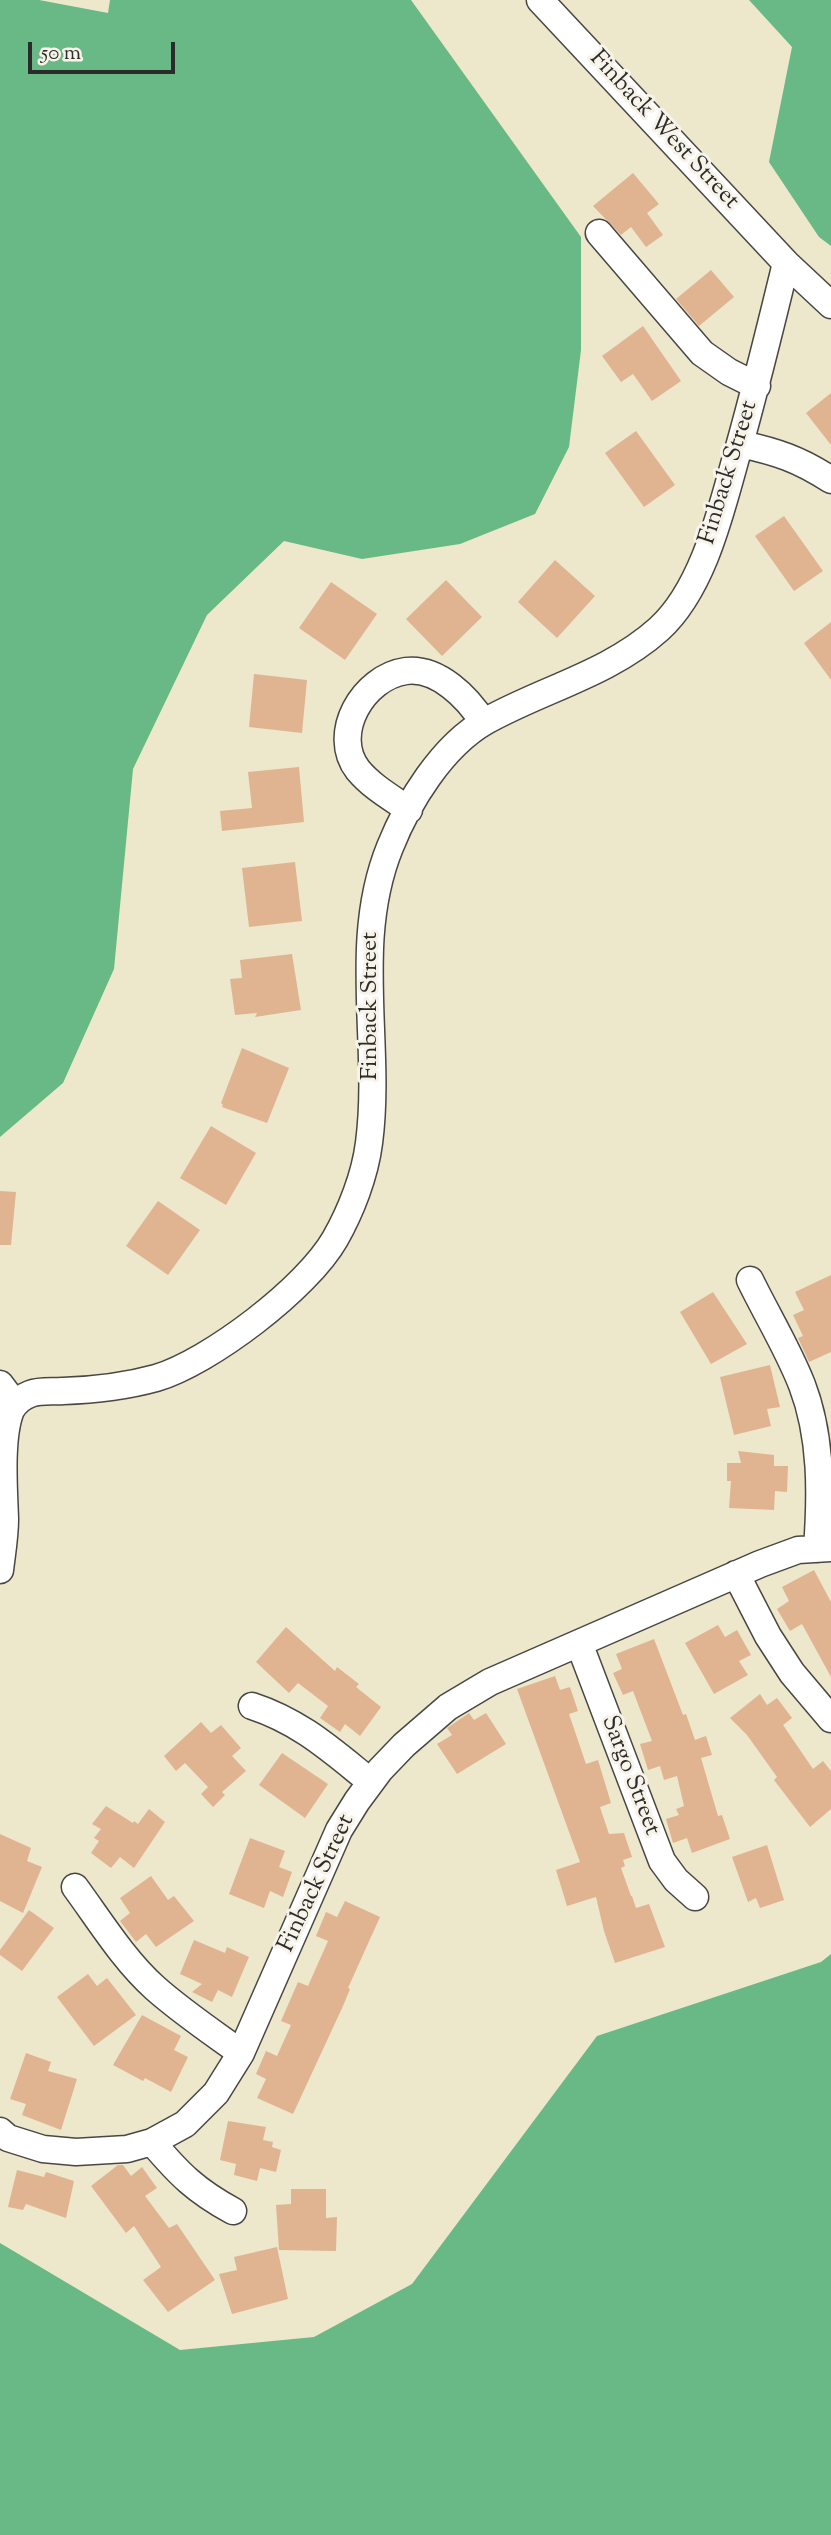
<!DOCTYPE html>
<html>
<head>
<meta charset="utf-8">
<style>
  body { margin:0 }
  #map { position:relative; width:831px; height:2535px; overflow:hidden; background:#ede7cb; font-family:"Sorts Mill Goudy",serif }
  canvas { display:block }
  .scale { position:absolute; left:28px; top:42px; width:147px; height:32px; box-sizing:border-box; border:4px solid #2b2b2b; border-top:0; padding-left:9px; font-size:21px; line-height:24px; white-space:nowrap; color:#2b2b2b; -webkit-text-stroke:5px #f7f3e8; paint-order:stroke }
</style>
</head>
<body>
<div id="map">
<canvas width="831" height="2535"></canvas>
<div class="scale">50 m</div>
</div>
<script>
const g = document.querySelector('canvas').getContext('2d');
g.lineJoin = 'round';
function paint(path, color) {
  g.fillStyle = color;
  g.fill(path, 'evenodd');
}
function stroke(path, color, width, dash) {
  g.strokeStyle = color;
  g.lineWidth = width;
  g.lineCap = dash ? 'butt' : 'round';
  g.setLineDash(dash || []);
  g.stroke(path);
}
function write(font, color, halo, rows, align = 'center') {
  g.font = font + ' "Sorts Mill Goudy",serif';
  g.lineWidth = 6;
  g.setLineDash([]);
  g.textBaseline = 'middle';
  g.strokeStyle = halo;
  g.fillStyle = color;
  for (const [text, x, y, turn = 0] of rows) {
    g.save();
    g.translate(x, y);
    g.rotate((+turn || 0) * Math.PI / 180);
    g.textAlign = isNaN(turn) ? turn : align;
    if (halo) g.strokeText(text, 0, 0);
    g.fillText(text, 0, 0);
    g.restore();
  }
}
const forest = new Path2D(`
  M0,0H39L108,13L110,0H411L581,237V350L569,447L535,514L460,544L362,559L284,541L207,615L133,769L114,969L63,1083L0,1137Z
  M749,0H831V246L819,237L769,162L792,47Z
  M831,1954V2535H0V2243L180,2350L314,2337L412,2284L597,2036L821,1962Z`);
const building = new Path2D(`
  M633,173L659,204L647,213L663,235L646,247L631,227L621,235L593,206Z
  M711,270L734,297L699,326L676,299Z
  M643,326L681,381L652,401L633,374L621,382L602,356Z
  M831,393V445L806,413Z
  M636,431L675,485L644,507L605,453Z
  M784,516L823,571L794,591L755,536Z
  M555,560L595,596L557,638L518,602Z
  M446,580L482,617L442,656L406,619Z
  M331,582L377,614L345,660L299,628Z
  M831,622V680L804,643Z
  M254,674L307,680L302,733L249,727Z
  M299,767L304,822L222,831L220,811L252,808L248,772Z
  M295,862L302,921L249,927L242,868Z
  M292,954L301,1010L255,1017L257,1013L235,1015L230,979L242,978L240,960Z
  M242,1048L289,1068L267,1123L222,1107L223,1105L221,1103Z
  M211,1126L256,1153L226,1205L180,1178Z
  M0,1191L16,1192L11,1245H0Z
  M158,1201L200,1230L168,1275L126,1246Z
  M831,1275V1352L809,1362L798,1338L803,1336L793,1315L804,1310L795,1292Z
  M713,1292L747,1344L711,1364L680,1312Z
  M770,1365L780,1407L767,1409L771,1426L734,1435L720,1377Z
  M738,1451L774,1455V1466H788L787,1492L775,1491L774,1510L729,1508L731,1481H727V1463H741Z
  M814,1570L831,1602V1677L802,1624L790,1631L777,1609L789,1601L782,1587Z
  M718,1625L725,1637L737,1630L751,1655L739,1661L748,1675L714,1694L685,1643Z
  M286,1627L335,1671L337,1667L359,1684L356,1687L381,1707L360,1736L345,1724L340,1732L320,1718L328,1706L298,1683L289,1693L256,1662Z
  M654,1639L683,1715L686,1714L695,1740L706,1736L712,1755L701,1758L718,1816L722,1815L730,1839L692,1853L687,1838L673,1843L666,1819L679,1815L676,1809L684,1806L677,1776L664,1780L660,1766L648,1770L640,1744L652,1741L633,1691L623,1695L613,1673L622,1669L616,1654Z
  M555,1676L560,1690L570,1687L578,1711L569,1714L586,1764L598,1760L611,1803L600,1807L609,1834L624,1833L632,1857L623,1860L625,1866L621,1868L631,1896H632L636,1908L649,1904L665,1947L615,1963L604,1931L596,1897L567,1906L556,1870L580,1862L517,1689Z
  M760,1694L767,1705L777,1698L792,1718L783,1725L813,1769L823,1761L831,1771V1809L810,1827L774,1780L777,1777L747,1735L730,1718Z
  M469,1713L474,1720L486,1713L506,1744L457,1774L437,1744L452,1735L447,1728Z
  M201,1722L211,1733L221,1725L241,1748L232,1756L246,1771L222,1792L225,1795L213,1807L201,1794L208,1787L185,1763L176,1771L164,1756Z
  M282,1753L328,1784L305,1818L259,1785Z
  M106,1806L133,1823L134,1821L138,1824L149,1809L165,1822L134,1868L120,1857L111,1868L91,1853L99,1841L94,1838L101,1829L92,1824Z
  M0,1834L31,1848L27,1861L42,1867L23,1913L0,1901Z
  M250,1838L285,1851L279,1867L292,1872L283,1897L270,1891L264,1908L229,1894Z
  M767,1845L784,1900L760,1908L756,1898L748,1902L732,1857Z
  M151,1876L168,1900L174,1896L194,1921L156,1947L146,1934L136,1942L120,1921L130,1913L120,1898Z
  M345,1901L380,1917L348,1988L350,1989L343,2006L293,2114L257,2098L266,2079L256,2074L266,2051L277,2056L291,2025L281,2021L298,1982L308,1986L328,1941L316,1936L326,1912L337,1917Z
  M29,1910L54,1928L22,1971L0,1955V1950Z
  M194,1940L225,1953L227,1947L249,1957L232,1997L218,1990L212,2002L192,1992L202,1984L180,1974Z
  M88,1974L97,1986L107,1978L136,2015L94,2046L57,1997Z
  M142,2015L181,2036L174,2050L188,2057L171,2092L145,2078L143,2081L113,2065Z
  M26,2053L51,2062L48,2071L77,2079L61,2130L22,2115L26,2104L10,2099Z
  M228,2121L266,2127L263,2140L273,2142L272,2147L281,2150L276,2172L260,2168L257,2181L234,2175L236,2164L220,2160Z
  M118,2165H123L131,2176L142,2167L157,2188L145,2196L169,2228L177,2224L215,2280L168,2312L143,2280L161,2267L134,2226L126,2233L91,2186Z
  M17,2170L44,2177L46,2172L74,2181L66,2218L26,2204L23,2210L8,2207Z
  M291,2189H326V2218L337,2217L336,2251L279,2250L276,2205L291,2204Z
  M277,2247L288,2299L232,2314L219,2274L237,2270L234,2257Z`);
const minor = new Path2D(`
  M540,0L786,263L831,305
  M599,233L702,353L729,372L757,386
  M741,444C777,452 799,459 831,480
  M409,810C392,798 372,787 358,770C330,734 363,677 406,671C438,667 468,698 483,722
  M750,1280C767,1315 788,1349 802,1385C822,1437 821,1495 817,1549
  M0,1384L15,1404
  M0,1570C2,1553 5,1536 5,1519C4,1489 0,1437 11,1410C15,1403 22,1397 30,1394C40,1390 52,1392 63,1391C94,1390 127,1386 156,1378C210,1362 307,1288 335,1239C351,1211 365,1175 369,1143C382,1045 351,943 390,847C408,802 442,746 486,721C543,689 609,674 659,629C702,590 720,515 735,461C754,395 770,329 786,263
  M736,1574L768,1636L792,1673L831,1719
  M579,1643L662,1861L676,1880L695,1897
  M252,1706C301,1722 332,1751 371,1782
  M75,1887C100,1921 123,1959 155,1988C182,2012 212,2032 241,2053
  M0,2131L8,2138L43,2149L76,2152L127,2149L152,2142L185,2124L216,2093L241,2053L339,1830L357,1801L380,1770L404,1745L448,1707L490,1682L760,1564L798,1550L831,1548
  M152,2142C179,2174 196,2191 233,2211`);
const streetNames = [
  ["Finback West Street",663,131,47],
  ["Finback Street",730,473,-73],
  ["Finback Street",372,1006,-90],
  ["Sargo Street",629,1776,69],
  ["Finback Street",318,1884,-65]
];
paint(forest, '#68b985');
paint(building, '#e0b491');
stroke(minor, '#484743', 29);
stroke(minor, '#fff', 26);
write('24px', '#2b2b2b', '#f7f3e8', streetNames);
</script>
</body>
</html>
